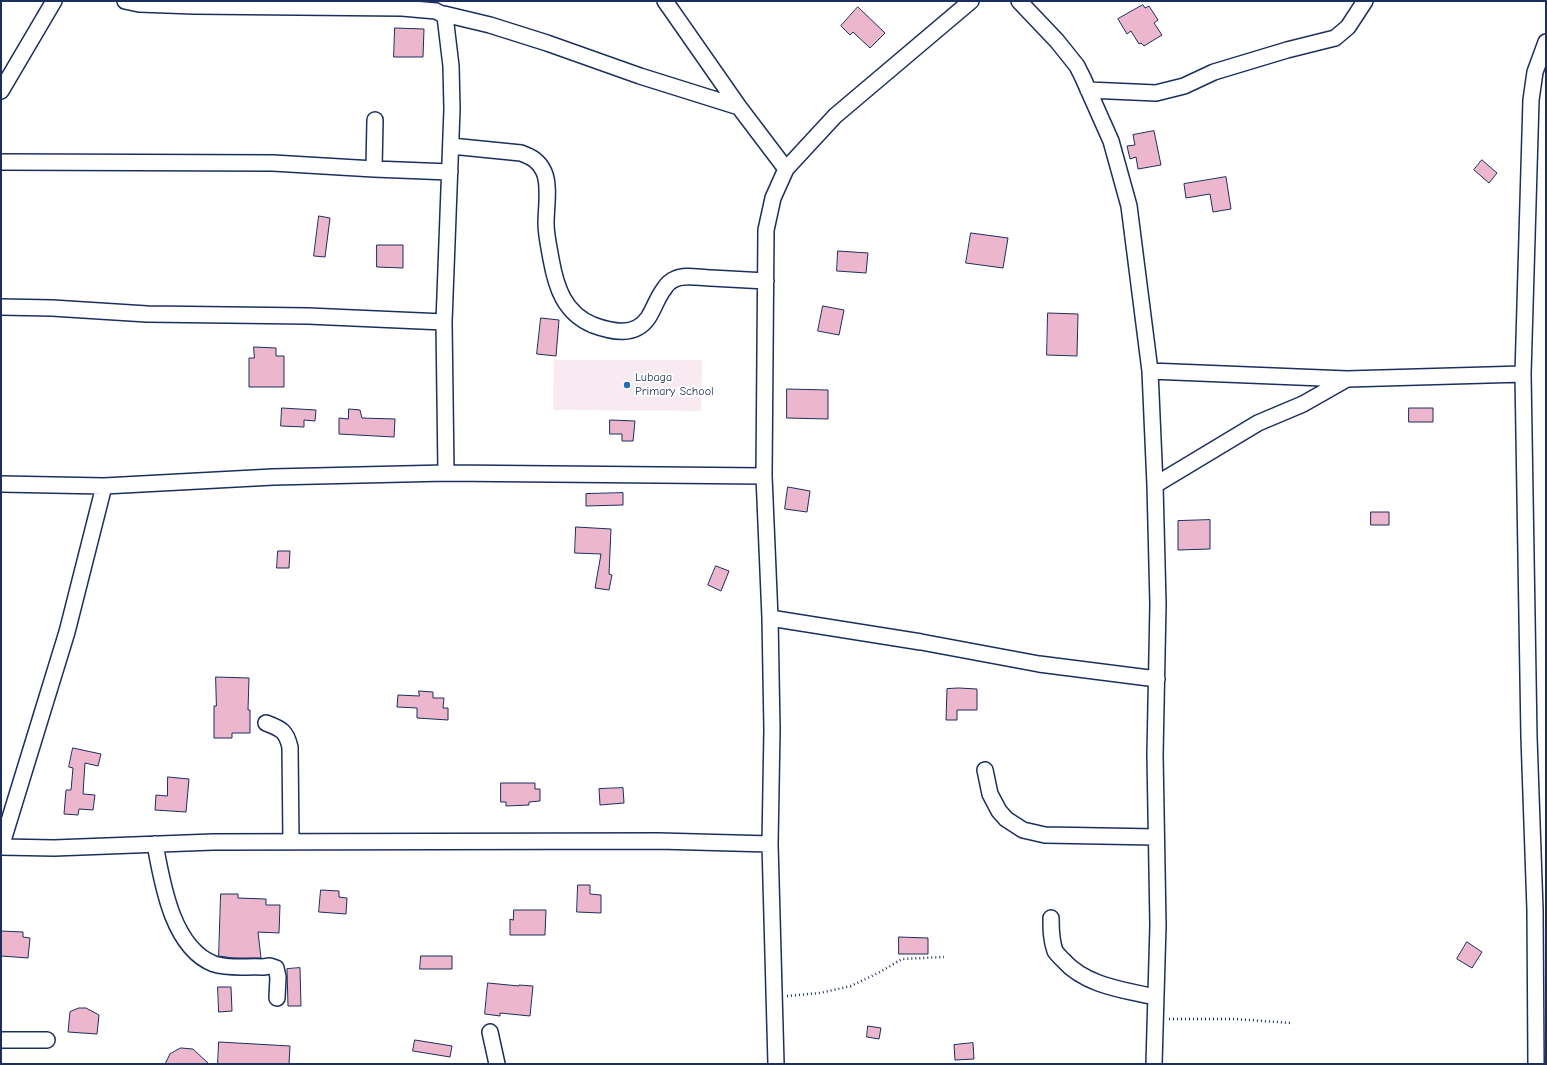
<!DOCTYPE html>
<html>
<head>
<meta charset="utf-8">
<style>
  body { margin:0 }
  #map { position:relative; width:1547px; height:1065px; overflow:hidden; background:#fff; font-family:"Comic Neue",sans-serif }
  canvas { display:block }
  .frame { position:absolute; inset:0; border:2px solid #1b2f5e; pointer-events:none }
</style>
</head>
<body>
<div id="map">
<canvas width="1547" height="1065"></canvas>
<div class="frame"></div>
</div>
<script>
const g = document.querySelector('canvas').getContext('2d');
g.lineJoin = 'round';
function paint(path, color) {
  g.fillStyle = color;
  g.fill(path, 'evenodd');
}
function stroke(path, color, width, dash) {
  g.strokeStyle = color;
  g.lineWidth = width;
  g.lineCap = dash ? 'butt' : 'round';
  g.setLineDash(dash || []);
  g.stroke(path);
}
function write(font, color, halo, rows, align = 'center') {
  g.font = font + ' "Comic Neue",sans-serif';
  g.lineWidth = 4;
  g.setLineDash([]);
  g.textBaseline = 'middle';
  g.strokeStyle = halo;
  g.fillStyle = color;
  for (const [text, x, y, turn = 0] of rows) {
    g.save();
    g.translate(x, y);
    g.rotate((+turn || 0) * Math.PI / 180);
    g.textAlign = isNaN(turn) ? turn : align;
    if (halo) g.strokeText(text, 0, 0);
    g.fillText(text, 0, 0);
    g.restore();
  }
}
const built = new Path2D(`
  M554,360H702L701,411L553,410Z`);
const building = new Path2D(`
  M1143,5L1145,8L1149,6L1158,20L1154,23L1162,35L1144,46L1141,43L1139,44L1131,31L1127,34L1118,19Z
  M858,7L885,33L870,48L853,32L850,35L841,26Z
  M395,28L424,29L423,57H394Z
  M1154,131L1161,165L1138,169L1136,157L1130,159L1127,146L1135,145L1133,135Z
  M1482,160L1497,173L1489,183L1474,170Z
  M1226,177L1231,209L1213,212L1210,194L1186,198L1184,184Z
  M319,216L330,218L325,257L314,256Z
  M971,233L1008,238L1003,268L966,263Z
  M377,245H403V268L377,267Z
  M838,251L868,253L866,273L837,271Z
  M823,306L844,310L839,335L818,331Z
  M1048,313L1078,314L1077,356L1047,355Z
  M541,318L559,320L556,356L537,354Z
  M254,347L276,348V356H284V387H249V358H254Z
  M787,389L828,390V419L787,418Z
  M282,408L316,410L315,421L304,420V427L281,426Z
  M1409,408H1433V422H1409Z
  M349,409L360,410L362,418L395,419L394,437L339,434V418L348,419Z
  M610,420L635,421L633,441H622V434H610Z
  M788,487L810,491L807,512L785,509Z
  M623,493V505L586,506V494Z
  M1371,512H1389V525H1371Z
  M1210,520V549L1178,550V521Z
  M576,527L611,529L609,574L612,575L609,590L595,588L601,554L575,553Z
  M278,551H290L289,568H277Z
  M716,566L729,571L721,591L708,585Z
  M216,677L249,678L248,710H250V733H232V738H214V706H216Z
  M959,688L977,689V710H957V720H946L947,689Z
  M419,691L433,692V698H444L443,708H448V720L417,718V708L397,707L398,695L419,696Z
  M73,748L101,754L98,766L85,763L83,794L95,795L93,810L79,809L78,815L64,814L66,790H71L73,768L69,767Z
  M168,777L189,779L186,812L155,810L156,795L167,796Z
  M501,783H535V789H540V801L529,802V805L506,806V802H501Z
  M623,788L624,803L600,805L599,789Z
  M578,885H590V894L601,895V913L577,912Z
  M321,890L339,891V897L347,898L346,914L319,912Z
  M221,894H238V898L266,899V905H280L279,933L258,932L261,958H233L219,956Z
  M514,910H546L545,935H510V919L513,920Z
  M1,931L23,932V937L30,938L28,958L1,956Z
  M899,937L928,938V954H899Z
  M1467,942L1482,952L1472,968L1457,959Z
  M421,956H452V969H420Z
  M300,968L301,1006H288L287,969Z
  M488,983L519,986V985L533,986L530,1016L500,1013V1016L485,1014Z
  M218,987H231L232,1011L219,1012Z
  M79,1008H86L99,1015L97,1034L68,1032L70,1012Z
  M868,1026L881,1028L879,1039L867,1037Z
  M415,1040L452,1046L450,1057L413,1051Z
  M219,1042L290,1046L289,1064H218Z
  M973,1043L974,1059L955,1060L954,1045Z
  M181,1048L193,1049L209,1064H165L170,1054Z`);
const path = new Path2D(`
  M787,996L820,993L851,986L880,972L902,959L944,957
  M1169,1019H1235L1291,1023`);
const minor = new Path2D(`
  M125,1L139,4L194,6L402,8L436,11L445,16L451,66L452,109L444,322L446,473
  M665,1L739,107L786,169
  M1019,1L1057,41L1077,66L1083,78L1111,141L1129,206L1150,371L1155,485L1158,604L1155,755L1158,925L1154,1064
  M444,14L490,25L547,43L640,76L739,107
  M1088,90L1156,93L1184,86L1214,72L1287,50L1335,38L1348,27L1365,1
  M1,91L54,1
  M451,146L521,153C532,157 539,161 544,172C550,185 546,209 546,223C546,235 549,247 551,259C556,287 564,313 593,325C612,332 635,337 648,318C654,309 657,298 664,289C667,284 670,281 675,279C685,274 700,278 711,278C729,279 747,280 766,281
  M1,162L273,163L374,169L450,172
  M374,169L375,120
  M1,307L52,308L147,314L308,316L444,322
  M1150,371L1347,379L1523,374
  M1,484L104,486L273,477L446,473L764,476
  M1155,485L1258,423L1303,404L1347,379
  M770,618L921,642L1039,664L1157,679
  M266,723C282,729 286,731 290,747L291,842
  M985,770L990,794L999,811L1006,819L1023,830L1045,835L1156,837
  M155,844C162,882 172,948 214,964C229,969 248,966 263,967L270,966L276,968L278,977L277,998
  M1,847L54,848L213,842L659,841L770,844
  M1,847L67,632L104,486
  M1051,918C1051,929 1051,940 1055,951C1057,954 1060,957 1063,960C1086,986 1124,990 1155,997
  M490,1032L497,1064
  M1,1040H47
  M776,1064L770,844L772,730L770,618L764,476L766,230L773,198L786,169L835,116L971,1
  M1536,1064L1535,910L1529,737L1523,374L1531,100L1535,72L1546,42`);
const markers = [
  [627,385,4,"#1f6fb2"]
];
const poiNames = [
  ["Lubaga",635,378],
  ["Primary School",635,392]
];
paint(built, '#f9e9f0');
paint(building, '#ecb6cd');
stroke(building, '#1b2f5e', 1);
stroke(minor, '#1b2f5e', 18);
stroke(path, '#1b2f5e', 2.5, [1, 3]);
stroke(minor, '#fff', 15);
for (const [x, y, r, color] of markers) {
  const dot = new Path2D();
  dot.arc(x, y, r, 0, 2 * Math.PI);
  g.fillStyle = color;
  g.fill(dot);
  stroke(dot, '#fff', 1.5);
}
write('12px', '#1b2f5e', '#fff', poiNames, 'left');
</script>
</body>
</html>
